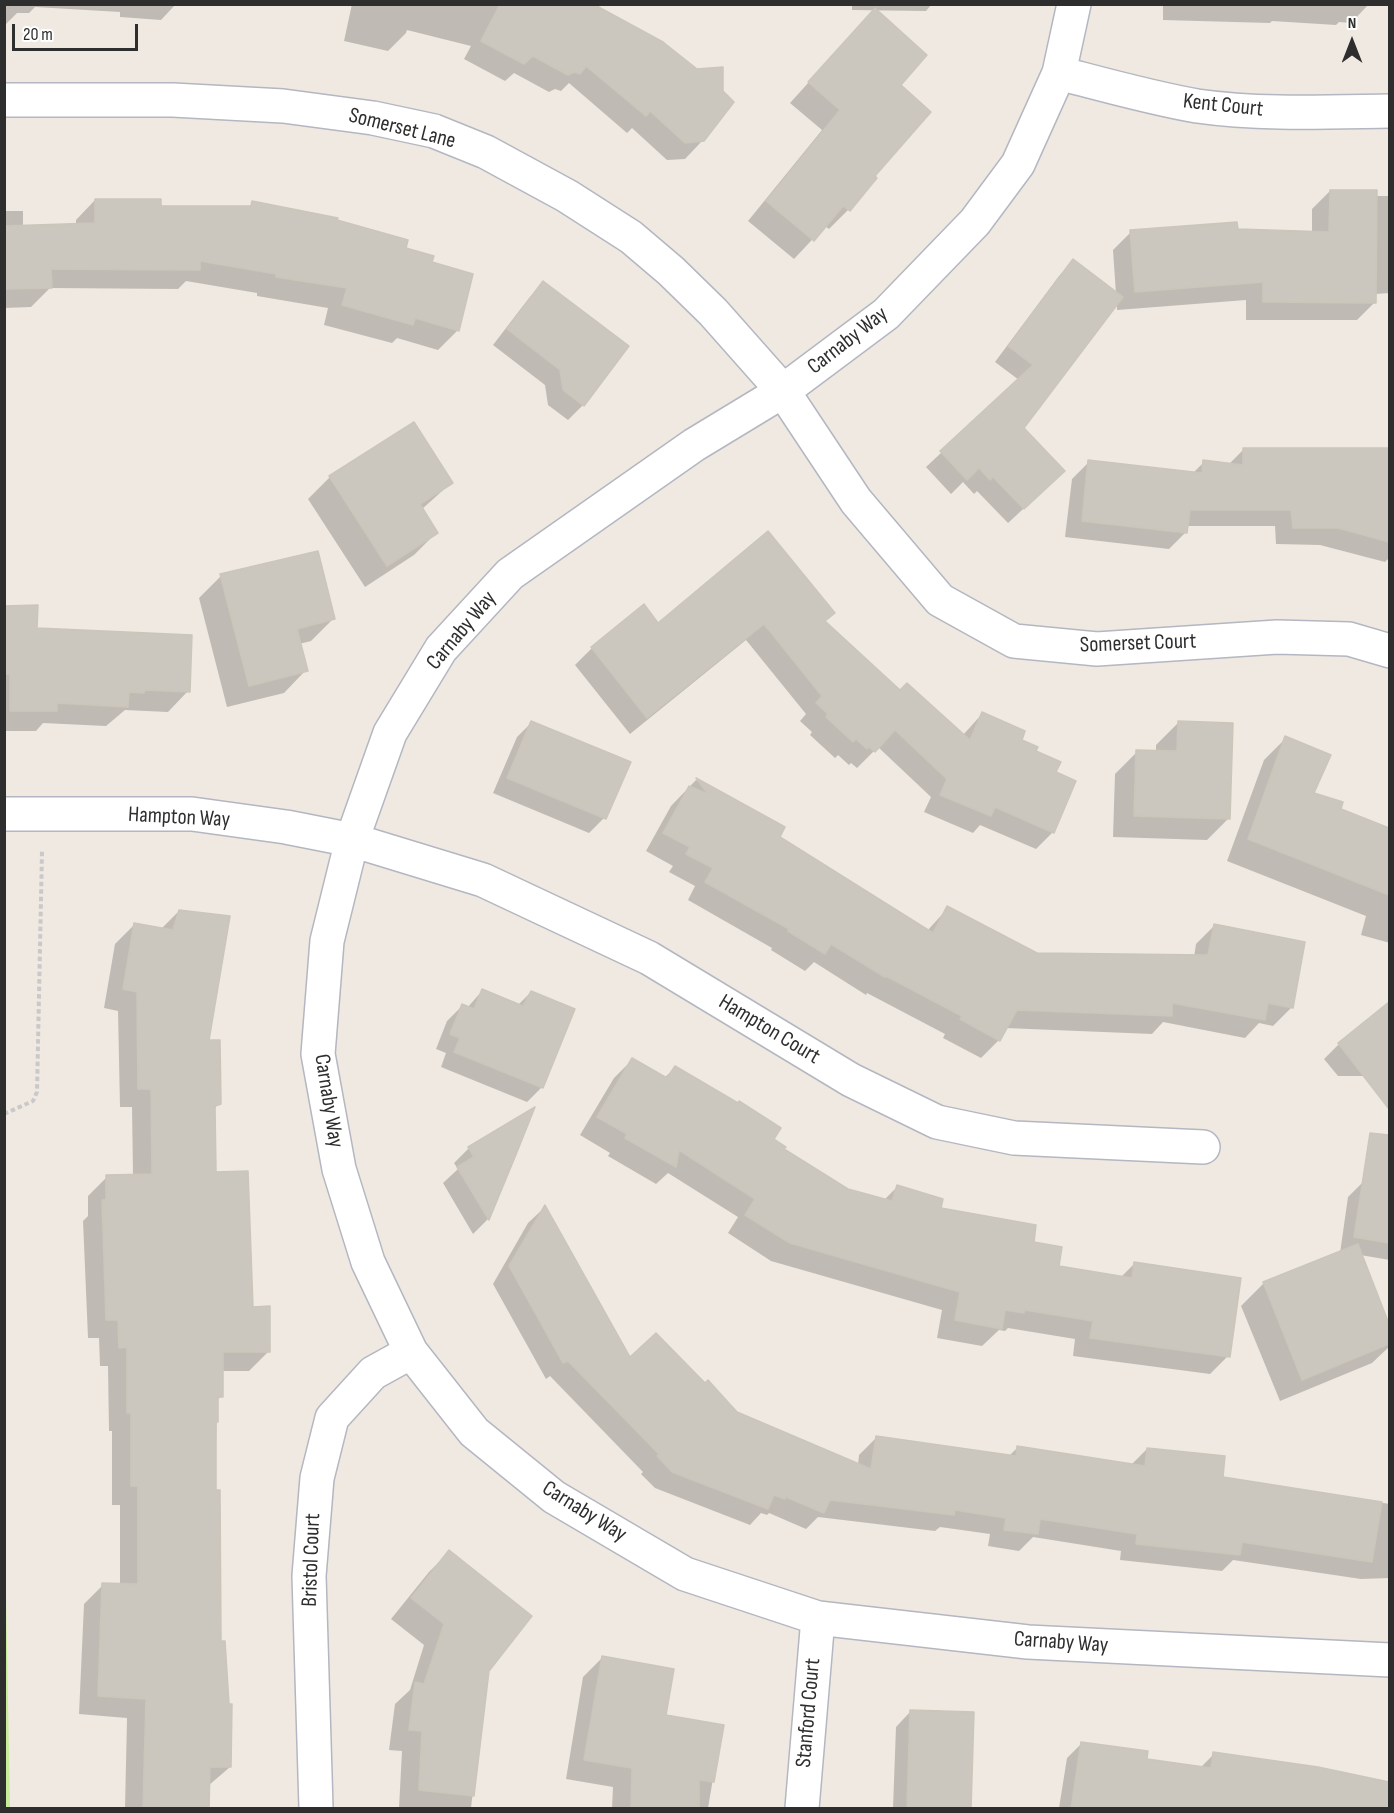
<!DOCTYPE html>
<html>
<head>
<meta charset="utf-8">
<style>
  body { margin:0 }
  #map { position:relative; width:1394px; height:1813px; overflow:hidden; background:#efe9e1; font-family:"Sofia Sans Condensed",sans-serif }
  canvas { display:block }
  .frame { position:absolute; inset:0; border:6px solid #2e2e2e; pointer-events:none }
  .north { position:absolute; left:1322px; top:12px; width:60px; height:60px; -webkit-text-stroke:4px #fff; paint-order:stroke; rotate:0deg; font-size:16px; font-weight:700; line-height:24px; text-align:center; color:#2e2e2e }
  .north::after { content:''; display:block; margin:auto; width:21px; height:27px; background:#2e2e2e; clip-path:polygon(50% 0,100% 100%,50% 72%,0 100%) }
  .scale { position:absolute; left:12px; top:24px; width:126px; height:27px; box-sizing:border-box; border:3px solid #2e2e2e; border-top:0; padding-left:8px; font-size:18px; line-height:21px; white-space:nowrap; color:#2e2e2e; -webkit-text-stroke:4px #fff; paint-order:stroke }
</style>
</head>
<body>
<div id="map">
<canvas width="1394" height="1813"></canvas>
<div class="frame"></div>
<div class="north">N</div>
<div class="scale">20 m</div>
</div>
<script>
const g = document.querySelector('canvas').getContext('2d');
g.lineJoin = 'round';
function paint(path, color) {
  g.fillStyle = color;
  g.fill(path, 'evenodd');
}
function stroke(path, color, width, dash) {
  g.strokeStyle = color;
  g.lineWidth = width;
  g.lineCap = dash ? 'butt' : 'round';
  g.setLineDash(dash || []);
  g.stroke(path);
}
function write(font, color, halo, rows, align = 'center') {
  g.font = font + ' "Sofia Sans Condensed",sans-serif';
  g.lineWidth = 4.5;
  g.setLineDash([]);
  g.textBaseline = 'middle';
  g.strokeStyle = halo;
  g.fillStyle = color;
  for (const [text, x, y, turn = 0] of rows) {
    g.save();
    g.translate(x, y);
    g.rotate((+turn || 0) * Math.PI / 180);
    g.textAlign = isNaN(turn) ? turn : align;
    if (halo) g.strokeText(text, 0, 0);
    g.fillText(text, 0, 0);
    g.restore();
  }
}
const pitch = new Path2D(`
  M5,1541L10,1808H4Z`);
const shadow = new Path2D(`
  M4,4H176L161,20L120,17V12L35,7L29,13H17L4,26Z
  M352,4H520L703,140L685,159L667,160L632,128L627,133L569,83L561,91L555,89L549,92L514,73L505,81L464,59L471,46L407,30L406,33L388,51L344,41Z
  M852,4H932L926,11L852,10Z
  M1163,4H1369L1351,23L1339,22L1336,25L1272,21L1270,23L1163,20Z
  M856,30L872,176L875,178L848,210L829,229L825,226L794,259L748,221L822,130L790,103Z
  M1330,191L1376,196H1390V293L1375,294V302L1357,320H1246V300L1117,310V303L1022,428L1048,486L1008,523L977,491L974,494L963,482L951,494L926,467L1019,380L995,362L1059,276L1074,261L1116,294L1113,250L1131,232L1236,231L1312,233V209Z
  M95,200L160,207L248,208L253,203L336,221L404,249L430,263L458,330L438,350L397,338L392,343L324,325L328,308L257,296V293L186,281L178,289L50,288L31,307L4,308V211H23V227L76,225V220Z
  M543,283L583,405L568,420L548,405L545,385L493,345L529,298Z
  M1244,449L1390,467V557L1385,562L1320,545L1276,544L1275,526H1186V532L1169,549L1065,537L1072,479L1089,462L1192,474L1204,462L1229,464Z
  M330,477L451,483L421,510L436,533L414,555L365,587L308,499Z
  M221,576L333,619L311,641L299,644L306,670L284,693L227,707L199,598Z
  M4,607L36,629L188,691L168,712L125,710L106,726L43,723L36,731H4Z
  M824,622L900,692L963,735L982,714L1034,751L1054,773L1053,832L1036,849L980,825L973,833L924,812L931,797L878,747L857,768L851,763L849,765L838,755L835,758L810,735L812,732L800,721L806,714L746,640L630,734L575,665L592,648L658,625Z
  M532,722L629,763L604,818L589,833L493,793L517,737Z
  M1178,723L1229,818L1207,840L1113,837L1115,774L1137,752H1156V745Z
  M1286,738L1312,794L1364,827L1390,834V943L1361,935L1366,916L1227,861L1264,760Z
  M696,780L783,828L778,837L927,931L948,908L1037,955L1194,957L1196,944L1214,926L1292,1007L1273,1026L1259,1023L1245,1038L1163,1022L1152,1034L1005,1028L999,1040L981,1058L943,1038L945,1034L867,993L866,995L814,962L805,971L771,950L772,948L688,900L695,886L669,872L673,866L646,851L671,806Z
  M179,911L219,1103L214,1109L215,1173L251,1308L268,1352L249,1371H221V1396L217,1401L215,1492L220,1643L230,1767L208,1786V1808H125L127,1718L79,1714L84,1604L103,1585H120V1505H112V1431H109L108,1366H100L99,1338H88L83,1221L88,1216V1196L107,1177L133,1176L132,1107H120L118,1011L104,1008L115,944L135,924L161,929Z
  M482,991L518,1005L531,992L542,1087L527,1102L441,1067L446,1053L436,1049L447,1021L462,1006L467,1008Z
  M1388,1005L1390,1007V1076H1338L1324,1059L1339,1044Z
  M632,1060L664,1078L675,1068L772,1140L782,1149L847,1190L884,1200L897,1187L939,1209L1032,1243L1057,1268L1121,1277L1134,1264L1228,1356L1210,1374L1073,1356L1075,1339L1008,1328L1005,1331L999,1330L982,1346L937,1338L942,1310L771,1261L728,1233L738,1217L668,1173L656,1184L608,1156L610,1153L580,1135L614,1078Z
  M532,1110L488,1219L473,1234L443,1183L458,1169L454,1163L469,1148Z
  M1390,1147V1260L1360,1255L1390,1328V1346L1372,1363L1280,1401L1241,1306L1263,1284L1340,1253L1348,1197L1363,1182L1379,1158Z
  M545,1207L630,1360L736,1413L858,1465L859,1455L876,1438L1008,1457L1018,1447L1131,1465L1147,1449L1221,1478L1390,1504V1578L1361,1579L1233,1560L1222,1571L1120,1560L1121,1551L1033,1537L1019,1551L988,1546L990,1534L940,1527L935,1531L818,1517L806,1529L769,1513L767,1515L761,1513L750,1525L655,1488L641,1474L643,1472L550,1376L546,1379L493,1284L528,1223Z
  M449,1552L487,1670L471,1808H399L402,1751L389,1750L395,1704L410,1690L424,1645L391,1619L429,1572Z
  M602,1658L664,1716L722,1726L708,1808H612L613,1787L566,1779L583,1677Z
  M910,1712L969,1808H893L896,1727Z
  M1082,1743L1145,1760L1200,1768L1214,1754L1318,1769L1390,1783V1808H1059L1067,1758Z`);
const building = new Path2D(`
  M500,4H593L663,42L697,69L723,67V91L734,102L704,141L685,143L650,111L646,116L586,66L580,74L574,72L568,75L533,56L524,64L481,41Z
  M875,8L927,55L901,85L931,112L875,176L877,178L850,211L843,206L814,241L766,201L840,110L808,82Z
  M1330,190H1377L1376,303L1263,302V282L1135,292L1130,230L1237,222L1238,229L1329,232Z
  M95,199H161V206H251L252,201L338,218L337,220L408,240L406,248L434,256L432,262L473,274L459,331L415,318L413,325L342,305L347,288L276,277V274L200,261V270L51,269L52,288L4,289V226L95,223Z
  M1073,259L1123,297L1024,428L1065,471L1024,509L993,477L990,480L979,468L967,480L940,451L1033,365L1008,346Z
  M543,281L629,346L584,406L563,390L560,370L507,329Z
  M414,422L453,483L420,504L438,533L387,566L329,476Z
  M1243,448H1389V542L1338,528H1293L1291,510H1190L1187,533L1082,521L1088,460L1202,473L1203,460L1243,465Z
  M768,531L835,613L825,621L900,690L907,683L970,740L982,712L1025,731L1022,740L1038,747L1036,751L1061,762L1056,772L1076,781L1054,833L995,807L991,816L940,795L947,779L895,730L875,752L869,747L867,749L856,739L853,742L826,717L828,714L816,703L822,696L764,624L647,718L591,647L644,604L658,623Z
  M318,551L335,619L297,629L308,671L249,686L220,574Z
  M38,605L37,628L192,635L190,692L145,690L144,693L129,692L128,707L57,703V711H10V674H4V606Z
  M531,721L631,762L606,819L507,778Z
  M1178,721L1233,723L1230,819L1134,816L1136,750L1177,751Z
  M1285,736L1331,755L1314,793L1343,802L1341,809L1389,828V895L1248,839Z
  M696,778L785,827L780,837L933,933L947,906L1037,953L1208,955L1214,924L1305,942L1293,1008L1268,1003L1265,1020L1172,1003V1016L1017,1010L1000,1041L960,1019L962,1016L886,976L885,977L831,944L825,954L788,931L789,929L705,882L713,868L686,854L690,847L663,833L689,786L708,794Z
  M179,910L230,916L209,1040H220L221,1104L215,1106L216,1172L248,1171L253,1307L270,1306V1352H223V1397H218V1422H216V1490H220L221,1641H225L229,1704H232L231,1767H210L209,1809L143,1807L146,1699L98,1696L102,1583L138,1584V1486H131V1413H127V1347L119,1348L118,1320H106L102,1200H106V1175L152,1174L151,1089H138L137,992L123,989L134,923L173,930Z
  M482,989L523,1006L531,991L575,1009L543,1088L454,1052L460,1038L450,1034L462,1004L474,1009Z
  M1389,1002V1109L1338,1043Z
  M632,1058L667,1078L675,1066L738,1103L739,1101L781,1128L774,1139L786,1147L784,1149L848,1189L892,1201L897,1185L943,1199L941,1208L1036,1225L1034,1242L1062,1247L1059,1266L1132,1278L1134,1262L1241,1278L1230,1357L1090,1338L1093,1321L1025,1310L1024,1313L1005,1310L1002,1329L955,1320L960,1292L790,1243L745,1215L755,1199L679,1150L676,1167L625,1138L627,1134L597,1117Z
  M535,1107L515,1157L489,1220L457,1167L474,1157L468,1147Z
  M1370,1133L1389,1135V1243L1354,1237Z
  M545,1205L630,1357L656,1333L705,1383L708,1380L737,1412L871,1469L876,1436L1016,1456L1017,1446L1145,1466L1147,1448L1225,1456L1223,1477L1382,1502L1372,1562L1242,1542L1240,1555L1136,1544L1137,1534L1040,1519L1038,1534L1004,1530L1006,1518L955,1510L954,1515L830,1500L824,1513L786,1497L785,1499L774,1495L768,1509L672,1472L657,1456L659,1454L568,1361L563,1363L509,1266Z
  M1358,1244L1389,1324V1344L1302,1380L1263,1282Z
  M449,1550L532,1616L489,1671L474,1796L419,1790L422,1731L409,1730L415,1682L424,1684L444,1624L411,1598Z
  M602,1656L674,1669L666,1715L724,1725L714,1782L699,1780V1809H631L632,1768L584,1760Z
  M910,1710L974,1712L971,1809H907Z
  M1081,1742L1148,1751L1147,1759L1211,1768L1213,1752L1318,1767L1389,1782V1809H1071Z`);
const path = new Path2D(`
  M4,1114L33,1101L37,1092L42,851`);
const street = new Path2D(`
  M1074,4L1059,73L1018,164L975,222L886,314L783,391L694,445L510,574L441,649L390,733L352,840L327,941L318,1054L339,1169L368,1262L411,1352L474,1432L554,1497L685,1574L818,1618L1028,1642L1390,1660
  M1059,73C1105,85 1151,98 1197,106C1260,115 1326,112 1390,111
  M4,100H173L283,106L373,118L434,131L486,152L567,196L631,237L671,271L713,312L783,391L856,501L940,600L1014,641L1097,649L1277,637L1349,639L1390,651
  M4,814H192L286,827L352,840L483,880L649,958L851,1080L937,1122L1014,1138L1203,1147
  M316,1808L309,1576L317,1478L332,1418L373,1373L411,1352
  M802,1808L818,1618`);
const streetNames = [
  ["Kent Court",1223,106,6],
  ["Somerset Lane",402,129,14],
  ["Carnaby Way",848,341,-38],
  ["Carnaby Way",462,631,-50],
  ["Somerset Court",1138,644,-2],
  ["Hampton Way",179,818,3],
  ["Hampton Court",769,1030,31],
  ["Carnaby Way",328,1101,81],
  ["Carnaby Way",584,1512,32],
  ["Bristol Court",312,1560,-88],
  ["Carnaby Way",1061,1643,4],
  ["Stanford Court",809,1713,-85]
];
paint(pitch, '#c9ec9a');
paint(shadow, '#0003');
paint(building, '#cbc7bf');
stroke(building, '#cbc5ba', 1.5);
stroke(street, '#b4b7c1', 36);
stroke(path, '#c9c9c9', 4, [4.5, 3]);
stroke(street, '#fff', 33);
write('22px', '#2e2e2e', '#fff', streetNames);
</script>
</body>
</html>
